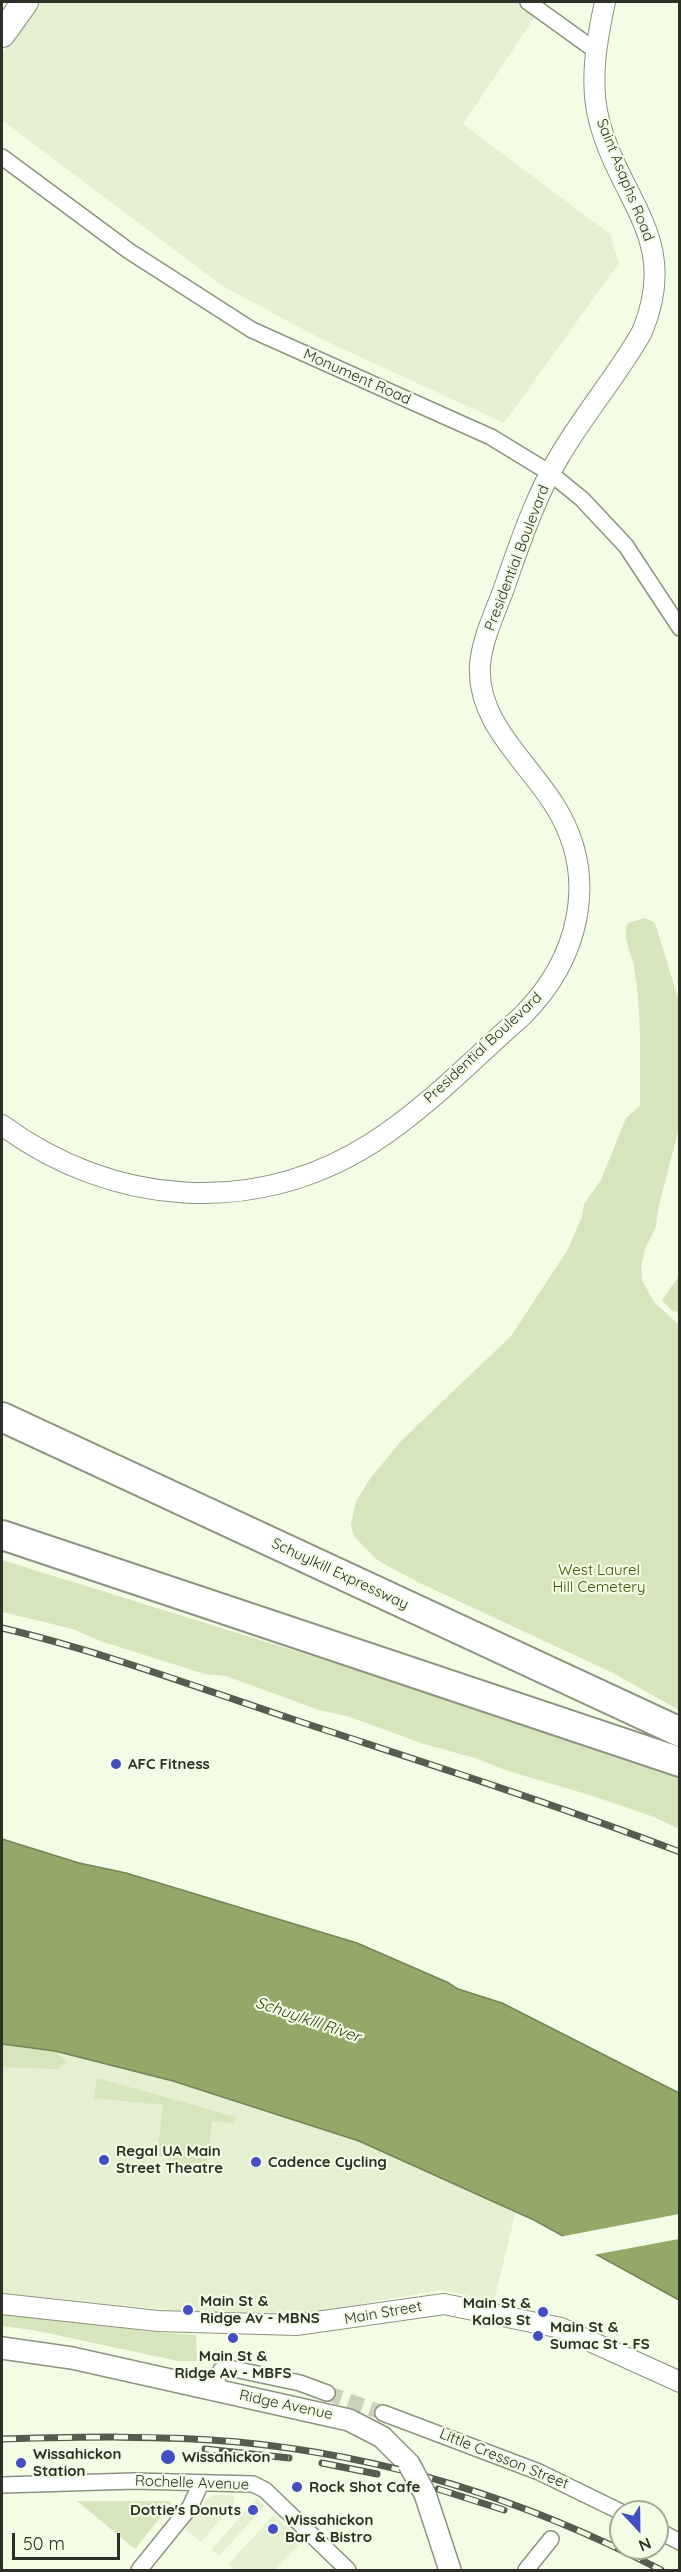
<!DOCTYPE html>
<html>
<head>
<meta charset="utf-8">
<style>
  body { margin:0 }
  #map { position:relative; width:681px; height:2572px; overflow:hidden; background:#f3fce4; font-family:Quicksand,sans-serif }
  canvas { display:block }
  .frame { position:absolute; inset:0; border:3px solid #2d3027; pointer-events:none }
  .north { position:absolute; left:609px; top:2500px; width:60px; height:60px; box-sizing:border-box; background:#f3fce4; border:2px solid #a4aa98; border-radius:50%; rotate:158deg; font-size:16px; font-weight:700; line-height:24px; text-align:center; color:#2d3027 }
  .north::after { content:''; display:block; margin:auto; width:21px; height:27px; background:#424ec2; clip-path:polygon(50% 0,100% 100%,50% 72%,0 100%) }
  .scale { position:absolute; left:12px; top:2533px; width:108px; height:27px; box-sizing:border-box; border:3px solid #2d3027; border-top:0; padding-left:8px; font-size:18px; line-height:21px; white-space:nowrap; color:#2d3027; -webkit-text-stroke:4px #f3fce4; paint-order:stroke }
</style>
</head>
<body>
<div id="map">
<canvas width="681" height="2572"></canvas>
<div class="frame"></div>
<div class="north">N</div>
<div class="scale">50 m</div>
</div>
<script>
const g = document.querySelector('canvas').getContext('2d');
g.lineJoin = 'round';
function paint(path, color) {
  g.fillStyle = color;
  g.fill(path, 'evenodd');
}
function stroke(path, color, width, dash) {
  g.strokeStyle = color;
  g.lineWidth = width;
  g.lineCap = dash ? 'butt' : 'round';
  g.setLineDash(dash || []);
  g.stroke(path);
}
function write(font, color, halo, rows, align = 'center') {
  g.font = font + ' Quicksand,sans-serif';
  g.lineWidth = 4.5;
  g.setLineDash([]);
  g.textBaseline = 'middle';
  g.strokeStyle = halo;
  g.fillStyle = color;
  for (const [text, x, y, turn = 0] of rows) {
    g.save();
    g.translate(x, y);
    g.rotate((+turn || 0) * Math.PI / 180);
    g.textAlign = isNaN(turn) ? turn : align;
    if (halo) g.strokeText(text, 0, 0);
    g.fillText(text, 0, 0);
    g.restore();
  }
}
const built = new Path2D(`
  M40,2H545L463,124L610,234L619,263L504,423L321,339L221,285L2,120V53Z
  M2,2044L55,2051L173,2081L359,2141L516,2211L494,2301L441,2290L310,2313L187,2312L2,2293Z
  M214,2495H234V2503L201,2542L184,2528L208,2498Z
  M257,2498L265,2506L219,2556L211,2550Z
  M274,2515L302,2542L274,2570H236L228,2564Z`);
const green = new Path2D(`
  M645,918L655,923L679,1001L680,1124L658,1209L656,1227L645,1249L641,1268L642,1280L653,1301L679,1325V1710L613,1673L422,1584L386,1565L376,1559L354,1536L351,1525L356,1501L370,1479L400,1442L511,1336L567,1251L582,1217L584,1204L601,1180L626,1118L640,1106C640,1060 642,1012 634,967C632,953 621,936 628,923Z
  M679,1276V1309L677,1312L672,1311L662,1300Z
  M2,1560L360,1671L679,1779V1829L654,1817L593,1796L508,1771L475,1758L424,1744L347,1716L319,1710L226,1676L205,1674L100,1641L73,1629L2,1612Z
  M2,2044L55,2051L67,2062L57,2069L2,2067Z
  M97,2078L236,2117L234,2123L212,2121L207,2163H200L199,2166L169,2163V2158L157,2156L163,2105L94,2098Z
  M2,2313L125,2326L141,2331L196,2335L197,2361H178L33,2330L2,2326Z
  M77,2501H169L172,2503L135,2549Z`);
const water = new Path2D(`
  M2,1839L79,1863L126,1873L357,1943L449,1983L458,1989L502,2003L679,2093V2300L534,2220L359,2141L173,2081L55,2051L2,2044Z`);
const pier = new Path2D(`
  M679,2214V2239L593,2255L559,2237Z`);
const minorTunnel = new Path2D(`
  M327,2393L383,2413`);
const minor = new Path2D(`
  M528,2L596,51
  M2,157L129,251L252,330L491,437L550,473L582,499L626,546L680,628
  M213,2389L221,2370L229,2368L300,2383L327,2393
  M383,2413L539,2472L621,2512
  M2,2485L134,2481L253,2484L265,2490L348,2570
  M657,2530L680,2542
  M139,2570L190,2507L201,2483
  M526,2570L551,2539`);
const tertiary = new Path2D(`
  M2,1125C112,1206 254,1218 372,1143C427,1108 473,1059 521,1017C579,960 600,878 555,806C528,762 476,722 480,665C482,640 494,615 503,591C519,546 534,499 559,457C584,414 617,376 642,332C681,239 620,202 599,120C589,82 597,39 605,2
  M2,2304L158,2321L296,2325L444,2304L561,2328L680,2382`);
const secondary = new Path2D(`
  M2,2348L72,2358L349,2420L382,2437L409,2464
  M425,2494L450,2570`);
const trunk = new Path2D(`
  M2,34L25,2`);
const motorway = new Path2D(`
  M2,1417L680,1732
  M2,1535L680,1762`);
const rail = new Path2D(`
  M2,1628C100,1651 196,1687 292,1719C422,1762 552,1803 680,1852
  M2,2439C80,2437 159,2435 238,2442C386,2456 529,2501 661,2570
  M205,2449L289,2458
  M322,2463L377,2474
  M438,2489L504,2510`);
const secondaryBridge = new Path2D(`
  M409,2464L425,2494`);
const markers = [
  [116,1764,6,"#424ec2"],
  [104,2160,6,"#424ec2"],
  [256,2162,6,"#424ec2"],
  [188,2310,6,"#424ec2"],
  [543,2312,6,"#424ec2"],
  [538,2336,6,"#424ec2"],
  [233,2338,6,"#424ec2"],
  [168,2457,8,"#424ec2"],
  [21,2463,6,"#424ec2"],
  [297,2487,6,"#424ec2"],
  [253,2510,6,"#424ec2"],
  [273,2529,6,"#424ec2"]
];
const streetNames = [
  ["Saint Asaphs Road",625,180,68],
  ["Monument Road",357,377,24],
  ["Presidential Boulevard",517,558,-69],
  ["Presidential Boulevard",483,1048,-43],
  ["Schuylkill Expressway",340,1574,25],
  ["Main Street",383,2313,-10],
  ["Ridge Avenue",286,2405,12],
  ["Little Cresson Street",504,2459,22],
  ["Rochelle Avenue",192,2483,2]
];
const parkNames = [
  ["West Laurel",599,1570],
  ["Hill Cemetery",599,1587]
];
const poiNames = [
  ["AFC Fitness",128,1764],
  ["Regal UA Main",116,2151],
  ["Street Theatre",116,2168],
  ["Cadence Cycling",268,2162],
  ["Main St &",200,2301],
  ["Ridge Av - MBNS",200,2318],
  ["Main St &",531,2303,"right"],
  ["Kalos St",531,2320,"right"],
  ["Main St &",550,2327],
  ["Sumac St - FS",550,2344],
  ["Main St &",233,2356,"center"],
  ["Ridge Av - MBFS",233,2373,"center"],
  ["Wissahickon",33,2454],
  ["Station",33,2471],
  ["Wissahickon",182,2457],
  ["Rock Shot Cafe",309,2487],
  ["Dottie's Donuts",241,2510,"right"],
  ["Wissahickon",285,2520],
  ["Bar & Bistro",285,2537]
];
const waterNames = [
  ["Schuylkill River",308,2020,19]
];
paint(built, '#e5f0d2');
paint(green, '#d6e5bb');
paint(water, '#94a86a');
stroke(water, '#758456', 1.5);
paint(pier, '#f3fce4');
stroke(minorTunnel, '#cbd3be', 15, [15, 8]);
stroke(minor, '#8c937e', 18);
stroke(tertiary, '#8c937e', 22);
stroke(secondary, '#8c937e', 24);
stroke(trunk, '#8c937e', 28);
stroke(motorway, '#8c937e', 32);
stroke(minor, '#fff', 15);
stroke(tertiary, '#fff', 20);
stroke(secondary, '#fff', 21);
stroke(trunk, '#fff', 26);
stroke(motorway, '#fff', 28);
stroke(rail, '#585c50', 7);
stroke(rail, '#f3fce4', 4.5, [14]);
stroke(secondaryBridge, '#8c937e', 24, []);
stroke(secondaryBridge, '#fff', 21);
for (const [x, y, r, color] of markers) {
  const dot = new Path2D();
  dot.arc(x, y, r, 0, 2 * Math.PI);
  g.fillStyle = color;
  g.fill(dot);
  stroke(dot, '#f3fce4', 2);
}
write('15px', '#2d3027', '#f3fce4', streetNames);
write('15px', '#41520b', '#f3fce4', parkNames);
write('bold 15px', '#2d3027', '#f3fce4', poiNames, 'left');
write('italic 16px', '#354213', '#f3fce4', waterNames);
</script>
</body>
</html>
